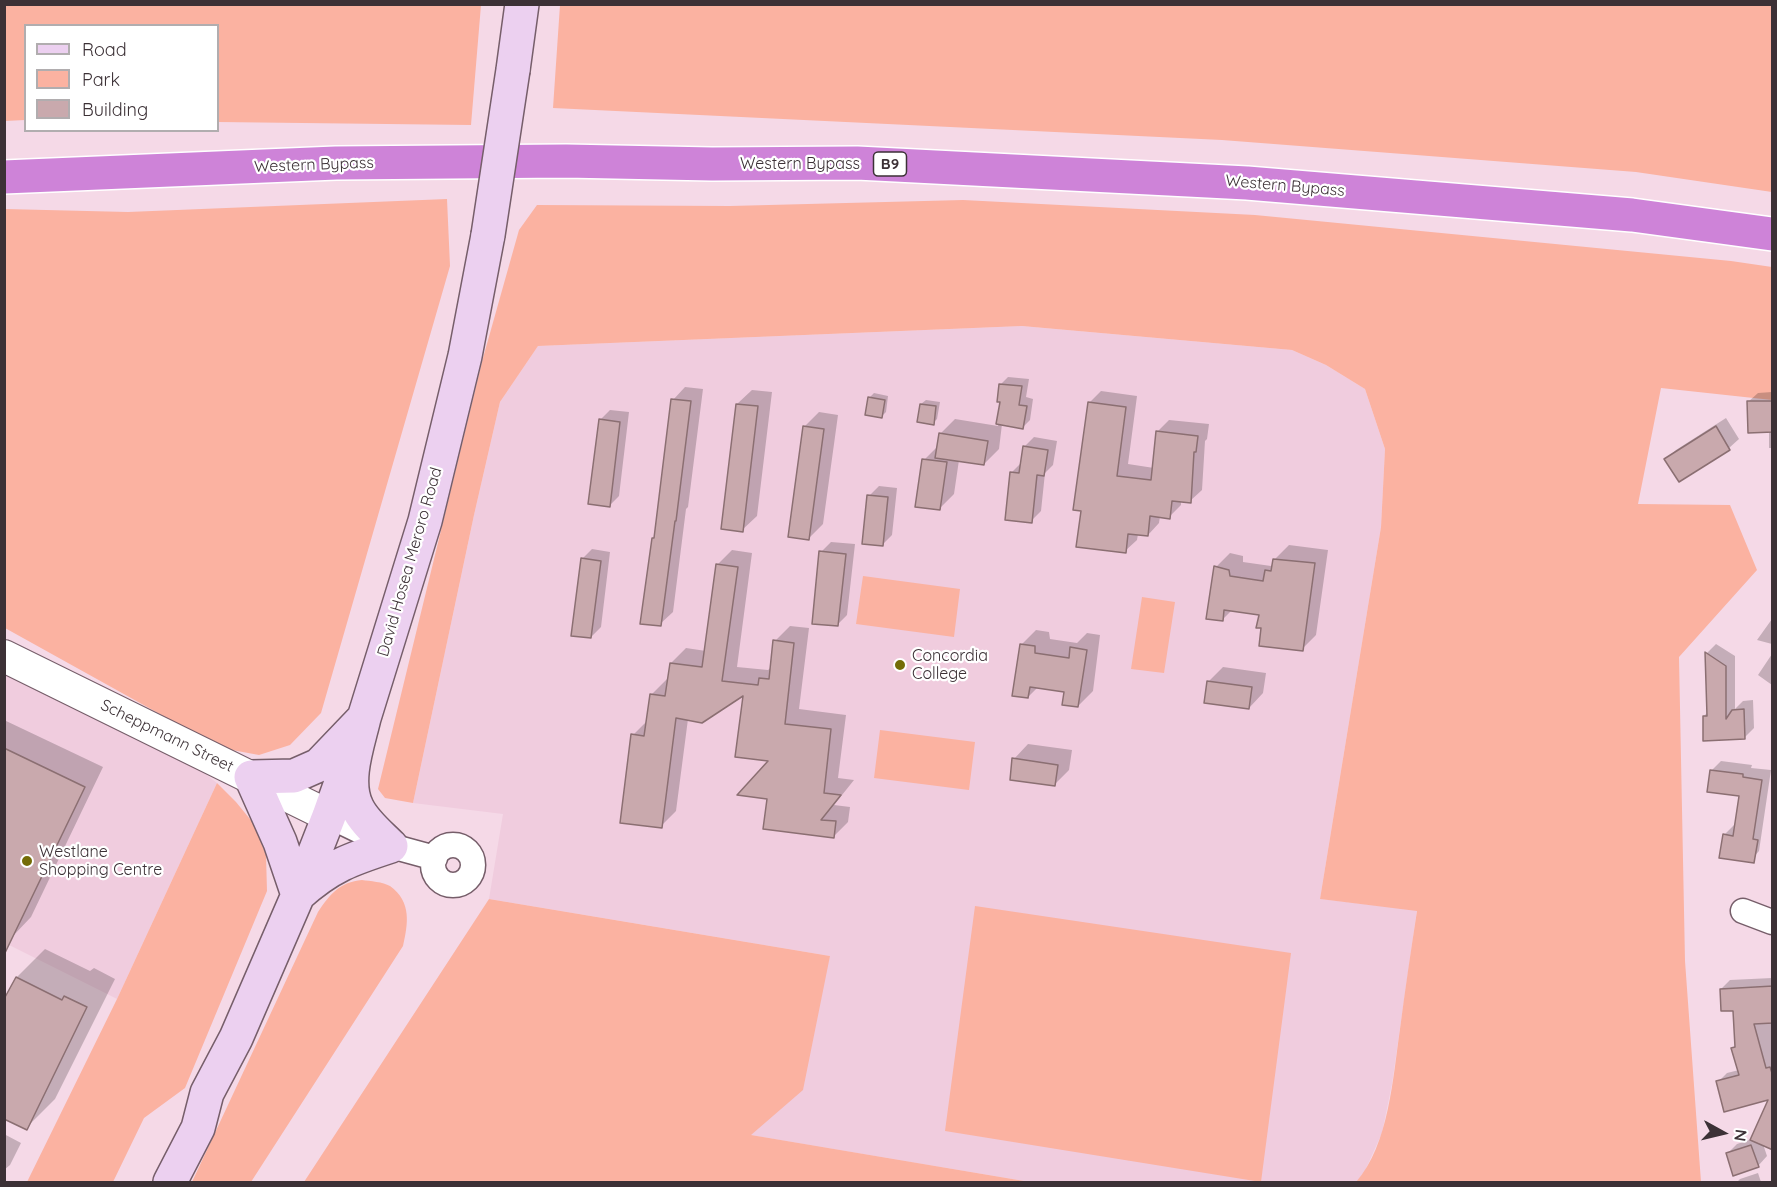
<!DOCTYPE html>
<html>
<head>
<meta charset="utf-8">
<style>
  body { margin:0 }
  #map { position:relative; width:1777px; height:1187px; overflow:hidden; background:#f5d9e7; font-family:Quicksand,sans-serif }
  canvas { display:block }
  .frame { position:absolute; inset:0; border:6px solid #3c3136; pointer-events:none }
  .legend { position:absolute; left:24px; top:24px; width:195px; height:108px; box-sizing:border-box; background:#fff; border:2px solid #b1adaf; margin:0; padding:8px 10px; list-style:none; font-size:18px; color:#3c3136 }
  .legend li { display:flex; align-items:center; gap:12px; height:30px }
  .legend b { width:30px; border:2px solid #b1adaf }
  .north { position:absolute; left:1693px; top:1103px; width:60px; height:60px; -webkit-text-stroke:4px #fff; paint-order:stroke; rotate:98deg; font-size:16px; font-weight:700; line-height:24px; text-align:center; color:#3c3136 }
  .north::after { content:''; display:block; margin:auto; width:21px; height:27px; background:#3c3136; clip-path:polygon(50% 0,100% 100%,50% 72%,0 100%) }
</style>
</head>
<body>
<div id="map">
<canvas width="1777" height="1187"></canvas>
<div class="frame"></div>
<ul class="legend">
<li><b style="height:8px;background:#ecd0f0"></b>Road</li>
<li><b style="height:16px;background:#fbb2a1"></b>Park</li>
<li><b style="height:16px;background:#c9a9ad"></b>Building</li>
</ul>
<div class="north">N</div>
</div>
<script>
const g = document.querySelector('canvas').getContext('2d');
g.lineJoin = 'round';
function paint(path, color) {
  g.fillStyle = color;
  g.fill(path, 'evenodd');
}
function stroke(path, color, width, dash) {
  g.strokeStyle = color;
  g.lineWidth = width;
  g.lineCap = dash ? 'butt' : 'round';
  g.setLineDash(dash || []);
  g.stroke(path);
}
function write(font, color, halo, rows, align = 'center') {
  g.font = font + ' Quicksand,sans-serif';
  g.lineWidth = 4.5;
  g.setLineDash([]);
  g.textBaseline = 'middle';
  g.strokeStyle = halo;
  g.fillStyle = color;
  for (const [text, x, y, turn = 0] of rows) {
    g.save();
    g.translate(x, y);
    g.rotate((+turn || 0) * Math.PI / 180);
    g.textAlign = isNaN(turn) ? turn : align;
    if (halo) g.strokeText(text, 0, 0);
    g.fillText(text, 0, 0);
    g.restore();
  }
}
const built = new Path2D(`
  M1022,326L1292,350L1326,365L1365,389L1385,449L1381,527L1320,899L1417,910L1392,1084L1382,1133L1364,1173L1356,1182H1030L750,1135L830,956L489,899L503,814L413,803L474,515L500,402L538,346Z
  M4,667L199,769L217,783L117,999L5,943Z`);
const green = new Path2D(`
  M4,5H481L471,125L218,122V26H26L25,120L5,121Z
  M560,5H1772V192L1636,172L1222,140L553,108Z
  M447,199L450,266L321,713L290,745L259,755L221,748L5,628V209L128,212Z
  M963,200L1255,215L1731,261L1772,267V400L1661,388L1638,504L1730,505L1757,570L1679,657L1685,961L1701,1182H1356C1389,1145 1393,1077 1400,1029C1405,990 1411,950 1417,911L1320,899L1381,527L1385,449L1365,389L1326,365L1292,350L1022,326L538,346L500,402L474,515L413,803L385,798L378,789L483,358L519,230L537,205L730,206Z
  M863,576L960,589L954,637L856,624Z
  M1142,597L1175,602L1164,673L1131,669Z
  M880,730L975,742L969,790L874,778Z
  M217,783L236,802L254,824L266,855L267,891L185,1088L144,1118L113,1182H27L117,999Z
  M362,880C370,881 383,882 390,886C412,902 408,924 403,946L251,1182H192L318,912C330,894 340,882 362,880Z
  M489,899L830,956L803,1090L751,1135L1030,1182H304Z
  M975,906L1291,953L1261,1182L945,1131Z`);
const shadow = new Path2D(`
  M1008,377L1029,379L1026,397L1033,399L1030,420L1023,427L1002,424L999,449L984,464L959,460L954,494L939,509L924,460L939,445L940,434L955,419L998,426L1002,401L1001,384Z
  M685,387L703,389L688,507L686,509L673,612L660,624L653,538L656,536L673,400Z
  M752,390L772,392L757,516L742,530L737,404Z
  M1101,391L1137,396L1128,464L1154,468L1158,431L1169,420L1209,424L1207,439L1205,441L1202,490L1190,501L1181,500V505L1169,517L1160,516L1159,523L1148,535L1138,534L1137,540L1125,551L1083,510L1089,403Z
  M1772,392V448H1769V431L1748,402L1758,393Z
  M874,393L888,396L886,412L882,416L869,398Z
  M926,400L940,402L937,419L933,423L921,404Z
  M610,410L629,412L619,496L609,506L600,420Z
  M819,412L838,415L823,524L809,538L804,427Z
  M1726,418L1739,439L1729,448L1679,480L1666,459L1676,450Z
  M1034,437L1057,441L1053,465L1045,473L1041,511L1031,521L1011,473L1022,462L1024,447Z
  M879,486L897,488L892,535L882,545L869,496Z
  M831,542L855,544L847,615L837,625L821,552Z
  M1289,545L1328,550L1316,635L1302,649L1263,627L1260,614L1232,610L1222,620L1216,567L1230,553L1243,556V562L1271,566L1275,559Z
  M592,549L610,552L601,627L591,637L582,559Z
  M732,550L752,553L737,667L768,670L772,667L775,641L790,626L809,628L799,709L846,715L838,778L854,780L834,805L850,807L848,822L833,837L771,760L744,693L688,719L676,811L661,826L633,735L648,720L652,694L667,679L669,680L671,663L686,648L706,651L717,565Z
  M1772,619V644L1757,640Z
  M1036,630L1049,632L1050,639L1077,643L1087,633L1100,635L1093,691L1078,706L1066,691L1038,687L1028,697L1021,645Z
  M1716,644L1735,656V709L1743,701L1753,700L1754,728L1744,738L1704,716L1708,712L1707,653Z
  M1772,654V685L1758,675Z
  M1223,667L1266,673L1263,693L1249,708L1208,682Z
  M4,720L103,767L31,917L12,937L4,933Z
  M1028,744L1072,750L1069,770L1055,784L1014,759Z
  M1721,761L1752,765L1751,768L1771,770L1759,851L1750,861L1724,835L1734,825L1736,826L1741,795L1712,770Z
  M45,949L90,971L94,968L115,979L55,1099L26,1128L4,1002L17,977Z
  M1772,978V1148L1763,1144L1767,1156L1758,1166L1727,1154L1737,1144L1752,1139L1770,1098L1718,1082L1727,1073L1739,1070L1733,1048L1736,1045L1734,1009L1721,989L1730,980Z
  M4,1134L21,1143L10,1165L4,1170Z
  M1758,1173L1761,1182H1737L1740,1179Z`);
const building = new Path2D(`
  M999,384L1022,386L1019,405L1027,406L1023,429L996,424L1000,402H997Z
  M868,397L885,400L882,418L865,415Z
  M671,399L691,401L676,521H675L661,626L640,624L652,538H654Z
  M1747,401H1773V432L1748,433Z
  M1088,402L1126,407L1117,476L1151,480L1156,431L1198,436L1196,452H1194L1191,503L1172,501L1170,519L1150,516L1148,536L1128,534L1126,553L1076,547L1081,511L1073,510Z
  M736,404L758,406L743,532L721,529Z
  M920,404L936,406L934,425L917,422Z
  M599,419L620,422L610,507L588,504Z
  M803,426L824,429L809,540L788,537Z
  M1716,426L1730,450L1679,482L1664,459Z
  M939,433L988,441L984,465L935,458Z
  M1023,446L1048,450L1044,476L1037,475L1032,523L1005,520L1010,472L1019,473Z
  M922,459L947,462L940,510L915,507Z
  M867,495L888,497L883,546L862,544Z
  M819,551L846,554L838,626L812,624Z
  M581,558L601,561L591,638L571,636Z
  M1273,559L1315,563L1303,651L1259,646L1261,628H1256L1259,615L1224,610L1223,621L1206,619L1214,566L1229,570L1230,576L1263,581L1265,570L1271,571Z
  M716,564L738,567L722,681L758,685L759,678L769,679L773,640L794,643L785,724L831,729L824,793L841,795L821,820L836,821L834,838L763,829L767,799L737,795L768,761L735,757L743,696L702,723L676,718L662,828L620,823L631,734L644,736L650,694L665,696L670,663L702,667Z
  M1020,644L1035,646V653L1069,658L1070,647L1087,650L1078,707L1062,705L1064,692L1030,687L1028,698L1012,696Z
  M1705,652L1726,666V719L1732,710L1744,709L1745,739L1703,741V716H1707Z
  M1207,681L1252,687L1249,709L1204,703Z
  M4,748L85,787L4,955Z
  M1012,758L1058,765L1055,786L1010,780Z
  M1710,770L1743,774V777L1762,780L1753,839L1758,840L1754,863L1719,858L1723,834L1733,836L1739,796L1707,792Z
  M16,977L62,1000L64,996L87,1007L27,1130L4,1119V999Z
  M1773,986V1023L1754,1024L1766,1068L1770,1067L1773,1076V1150L1750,1140L1768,1100L1724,1112L1716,1081L1739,1075L1731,1048L1735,1047L1733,1011H1721L1720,989Z
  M1751,1145L1759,1167L1733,1176L1726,1153Z`);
const minor = new Path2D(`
  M329,816L391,846L435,858
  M433 865a20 20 0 1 1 40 0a20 20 0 1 1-40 0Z
  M1743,911L1772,922`);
const tertiary = new Path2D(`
  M4,656L329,816`);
const secondary = new Path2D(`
  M513,70L522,4
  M364,718C358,744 344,781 357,807C364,822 379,834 391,846C351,859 330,866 298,895L280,842L251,777L294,776L319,765Z
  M170,1182L198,1128L207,1093L236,1038L298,895L329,816L364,718L425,521L465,356L488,235`);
const trunk = new Path2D(`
  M4,177L336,163L566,161L712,164L857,163L1247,183L1632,215L1772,234`);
const secondaryBridge = new Path2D(`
  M488,235L513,70`);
const markers = [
  [900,665,6,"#746c07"],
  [27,861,6,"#746c07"]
];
const shields = [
  [890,164,33]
];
const shieldNames = [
  ["B9",890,164]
];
const streetNames = [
  ["Western Bypass",800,164],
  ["Western Bypass",314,165,-2],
  ["Western Bypass",1285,186,5],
  ["David Hosea Meroro Road",410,562,-74],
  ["Scheppmann Street",167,736,26]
];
const poiNames = [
  ["Concordia",912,656],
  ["College",912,674],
  ["Westlane",39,852],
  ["Shopping Centre",39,870]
];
paint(built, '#f0ccde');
paint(green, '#fbb2a1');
paint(shadow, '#0003');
paint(building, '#c9a9ad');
stroke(building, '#8b6f72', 1.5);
stroke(minor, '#765e6a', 27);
stroke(tertiary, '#765e6a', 34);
stroke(secondary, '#765e6a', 36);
stroke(trunk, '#fff', 36);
stroke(minor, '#fff', 24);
stroke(tertiary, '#fff', 32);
stroke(secondary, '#ecd0f0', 33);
stroke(trunk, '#ce83d8', 33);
stroke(secondaryBridge, '#765e6a', 36, []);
stroke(secondaryBridge, '#ecd0f0', 33);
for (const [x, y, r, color] of markers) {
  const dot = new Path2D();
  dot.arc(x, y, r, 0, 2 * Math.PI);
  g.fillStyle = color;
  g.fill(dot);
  stroke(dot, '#fff', 2);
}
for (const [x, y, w] of shields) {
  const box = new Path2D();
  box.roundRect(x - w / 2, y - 12, w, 24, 4.5);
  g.fillStyle = '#fff';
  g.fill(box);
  stroke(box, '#3c3136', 1.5);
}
write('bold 15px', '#3c3136', null, shieldNames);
write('16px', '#3c3136', '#fff', streetNames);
write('16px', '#3c3136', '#fff', poiNames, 'left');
</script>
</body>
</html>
